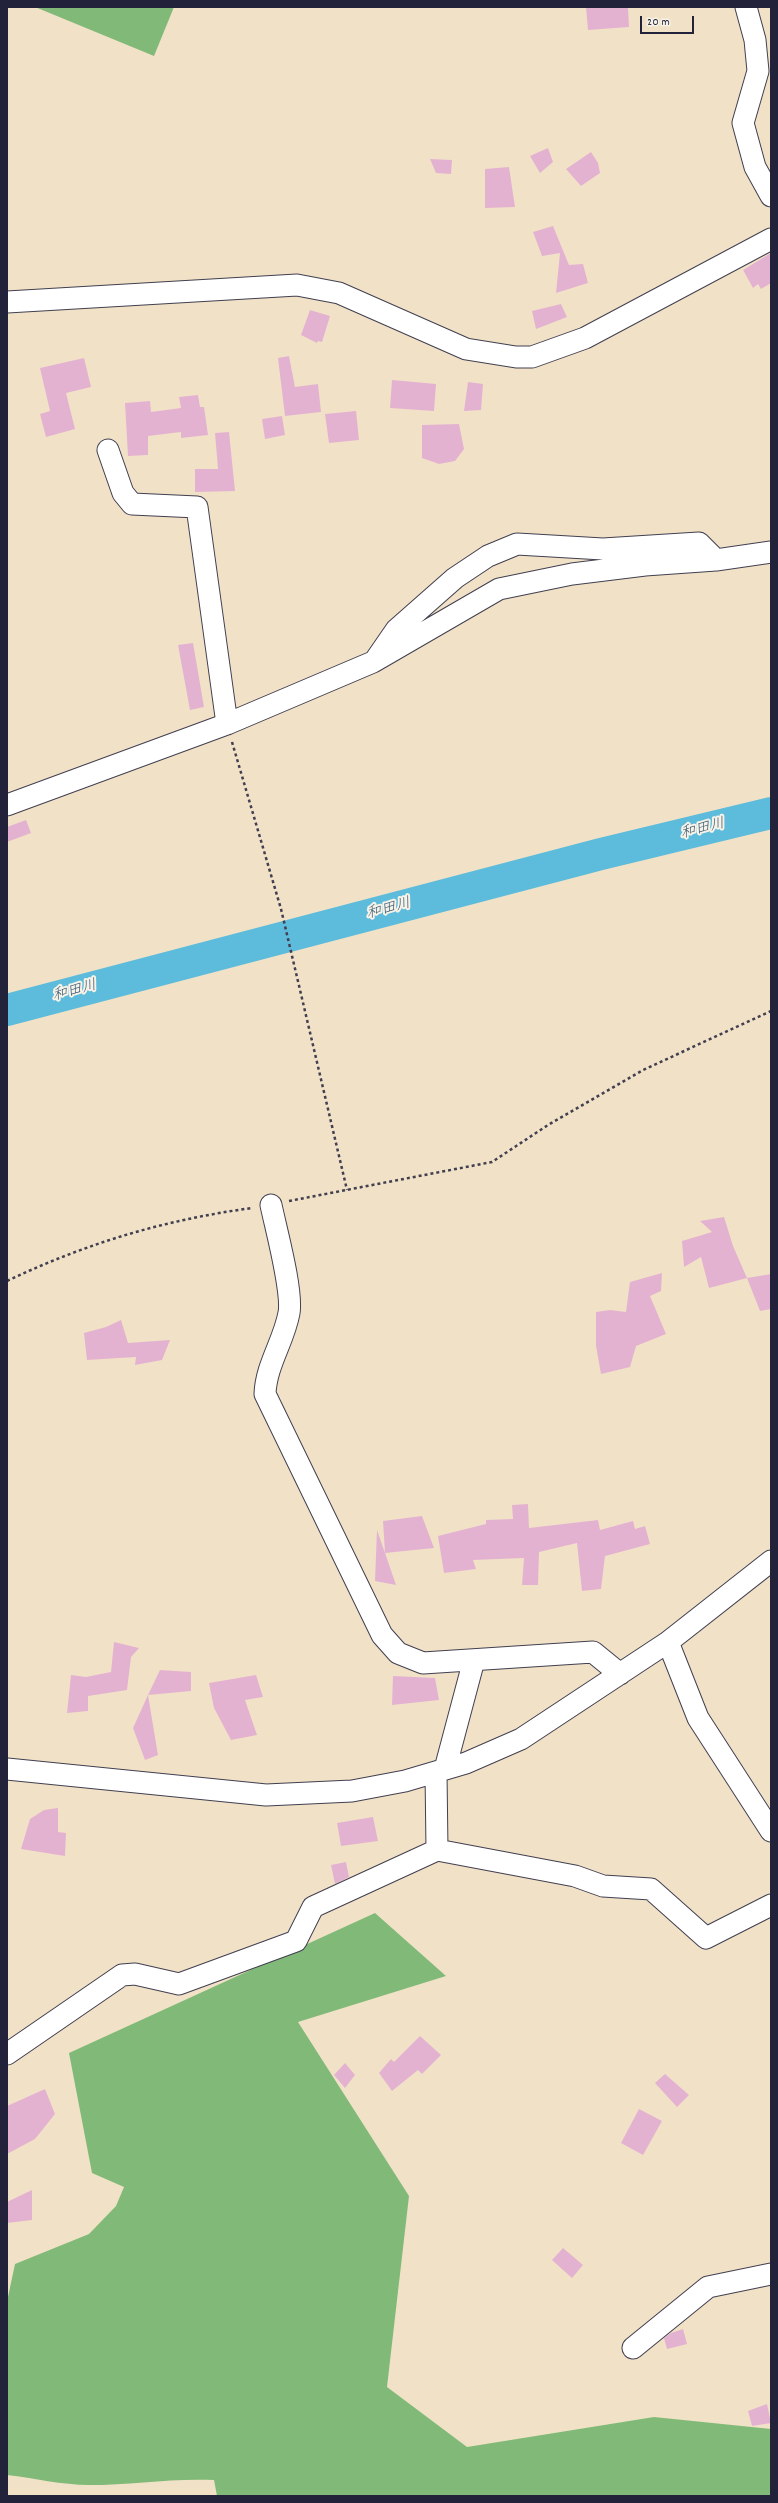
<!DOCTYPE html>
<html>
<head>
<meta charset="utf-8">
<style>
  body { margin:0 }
  #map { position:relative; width:778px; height:2503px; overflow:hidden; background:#f1e2c7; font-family:Dekko,sans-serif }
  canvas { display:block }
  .frame { position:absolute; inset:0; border:8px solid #22223b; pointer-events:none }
  .scale { position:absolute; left:640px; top:16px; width:54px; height:18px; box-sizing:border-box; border:2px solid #22223b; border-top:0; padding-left:5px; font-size:12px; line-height:14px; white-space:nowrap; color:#22223b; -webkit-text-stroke:3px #f7f3e8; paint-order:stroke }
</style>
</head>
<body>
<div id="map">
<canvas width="778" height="2503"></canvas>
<div class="frame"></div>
<div class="scale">20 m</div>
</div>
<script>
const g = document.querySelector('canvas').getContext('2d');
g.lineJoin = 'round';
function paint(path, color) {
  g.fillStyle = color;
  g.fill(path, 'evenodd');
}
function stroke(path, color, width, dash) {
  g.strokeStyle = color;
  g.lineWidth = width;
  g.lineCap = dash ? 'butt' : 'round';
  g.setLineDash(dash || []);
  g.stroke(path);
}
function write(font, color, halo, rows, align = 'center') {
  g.font = font + ' Dekko,"Klee One",sans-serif';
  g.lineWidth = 4;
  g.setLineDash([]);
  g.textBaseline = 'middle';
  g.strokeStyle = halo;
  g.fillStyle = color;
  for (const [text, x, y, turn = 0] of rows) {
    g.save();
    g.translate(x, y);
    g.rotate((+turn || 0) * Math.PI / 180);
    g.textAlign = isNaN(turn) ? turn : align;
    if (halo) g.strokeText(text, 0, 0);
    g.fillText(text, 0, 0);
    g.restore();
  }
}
const forest = new Path2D(`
  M35,7H174L154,56Z
  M375,1913L446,1976L298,2022L409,2196L387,2387L467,2447L654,2417L771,2429V2496H217L214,2480C172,2478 131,2485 89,2485C62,2485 34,2478 7,2475L8,2297L15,2264L89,2234L116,2206L124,2187L92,2173L69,2053Z`);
const river = new Path2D(`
  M7,1010L601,854L771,813`);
const building = new Path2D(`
  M586,7H628L629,27L588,30Z
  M548,148L553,162L540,173L530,156Z
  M591,152L598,163L600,173L581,186L566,169Z
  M430,159L452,160L451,174L436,173Z
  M509,167L515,207L485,208V169Z
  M553,226L569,265L583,264L588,283L556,293L560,253L542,256L533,232Z
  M771,253V283L761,289L758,284L753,288L743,270Z
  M561,304L567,317L536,329L532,311Z
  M310,310L330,316L322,342L318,341L317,343L301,335Z
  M289,356L295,387L318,384L321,412L285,416L278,358Z
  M84,358L91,387L66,393L75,429L46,437L40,414L50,411L40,368Z
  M392,380L436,384L434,411L390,408Z
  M468,382L483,384L481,410L464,411Z
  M198,395L200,407H204L208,435L181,438V432L148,436V455L128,456L125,403L150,401L151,412L181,408L179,397Z
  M356,411L359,440L329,443L325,414Z
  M282,416L285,435L265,439L262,419Z
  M459,424L464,449L455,461L439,464L422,458V425Z
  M229,432L235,491L195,492V469H218L215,433Z
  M193,643L204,707L190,710L178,645Z
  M26,820L31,833L7,842V827Z
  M724,1217L733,1246L747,1278L709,1288L701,1257L684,1267L682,1241L712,1232L700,1221Z
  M662,1273L661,1291L650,1296L666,1334L636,1346L630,1367L601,1374L596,1346V1312L610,1310L626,1312L630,1282Z
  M771,1274V1309L760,1311L747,1278Z
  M121,1320L128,1343L170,1340L162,1360L135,1365L136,1357L87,1360L84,1333L106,1327Z
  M528,1504L529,1528L598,1520L600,1530L633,1521L635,1529L645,1526L650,1544L605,1556L601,1589L582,1591L577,1543L539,1552L538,1585H522L524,1558L473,1560L476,1569L444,1573L438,1536L486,1524V1520L513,1519L512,1505Z
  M422,1516L434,1548L385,1553L383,1521Z
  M377,1530L385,1553L396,1585L375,1581Z
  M114,1642L139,1648L131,1657L127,1690L88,1696V1711L67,1713L71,1675L86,1677L111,1672Z
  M160,1670L191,1672V1691L148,1695Z
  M256,1675L263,1697L245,1700L257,1735L231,1740L214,1708L209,1683Z
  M393,1676L435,1678L439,1700L392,1705Z
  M148,1695L158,1755L145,1760L133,1728Z
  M58,1808V1832L66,1833L65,1856L21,1849L30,1819L44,1810Z
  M373,1817L378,1841L341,1846L337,1823Z
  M346,1862L349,1877L335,1884L331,1865Z
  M420,2036L441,2055L422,2074L418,2070L392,2091L379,2073L391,2059L394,2062Z
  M345,2063L355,2075L345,2088L334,2075Z
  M665,2074L689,2095L677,2107L655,2083Z
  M45,2089L55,2114L35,2139L7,2154V2106Z
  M639,2109L662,2121L643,2155L621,2143Z
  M32,2190V2220L7,2223V2202Z
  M563,2248L583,2265L572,2278L552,2260Z
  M683,2329L687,2344L667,2349L664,2338L671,2333Z
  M767,2404L771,2423L752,2426L748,2411Z`);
const path = new Path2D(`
  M232,742L281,909L347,1190
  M289,1201L492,1162L548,1125L643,1070L771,1011
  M7,1281C87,1243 164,1220 252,1208`);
const minor = new Path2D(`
  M746,7L755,40L758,71L743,123L755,167L771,196
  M7,302L297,285L339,293L466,349L516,357H532L585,338L771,239
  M108,450L123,493L132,504L197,507L227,724
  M376,659L396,630L455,578L488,556L517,544L603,549L699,543L716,560
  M7,805L227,724L373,662L499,589L572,574L645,565L716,560L771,552
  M271,1205C276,1229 293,1291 289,1313C284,1341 266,1365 265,1394L382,1635L398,1653L423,1663L593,1652L620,1674
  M668,1642L698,1718L771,1831
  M7,1769L266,1795L352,1791L405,1781L466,1763L521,1739L668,1642L771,1561
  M445,1769L474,1660
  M436,1772L437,1850
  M7,2054L122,1975L135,1974L179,1984L296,1941L313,1907L437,1850L575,1876L603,1886L651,1889L706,1938L771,1905
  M633,2348L708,2287L771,2274`);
const waterNames = [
  ["和田川",703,830,-14],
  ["和田川",389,910,-15],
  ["和田川",75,992,-15]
];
paint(forest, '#81ba78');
stroke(river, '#5dbbdb', 32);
paint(building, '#e4b2d1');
stroke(minor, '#413f50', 23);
stroke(path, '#413f50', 2.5, [3, 3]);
stroke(minor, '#fff', 21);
write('italic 15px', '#375873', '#f7f3e8', waterNames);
</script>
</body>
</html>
